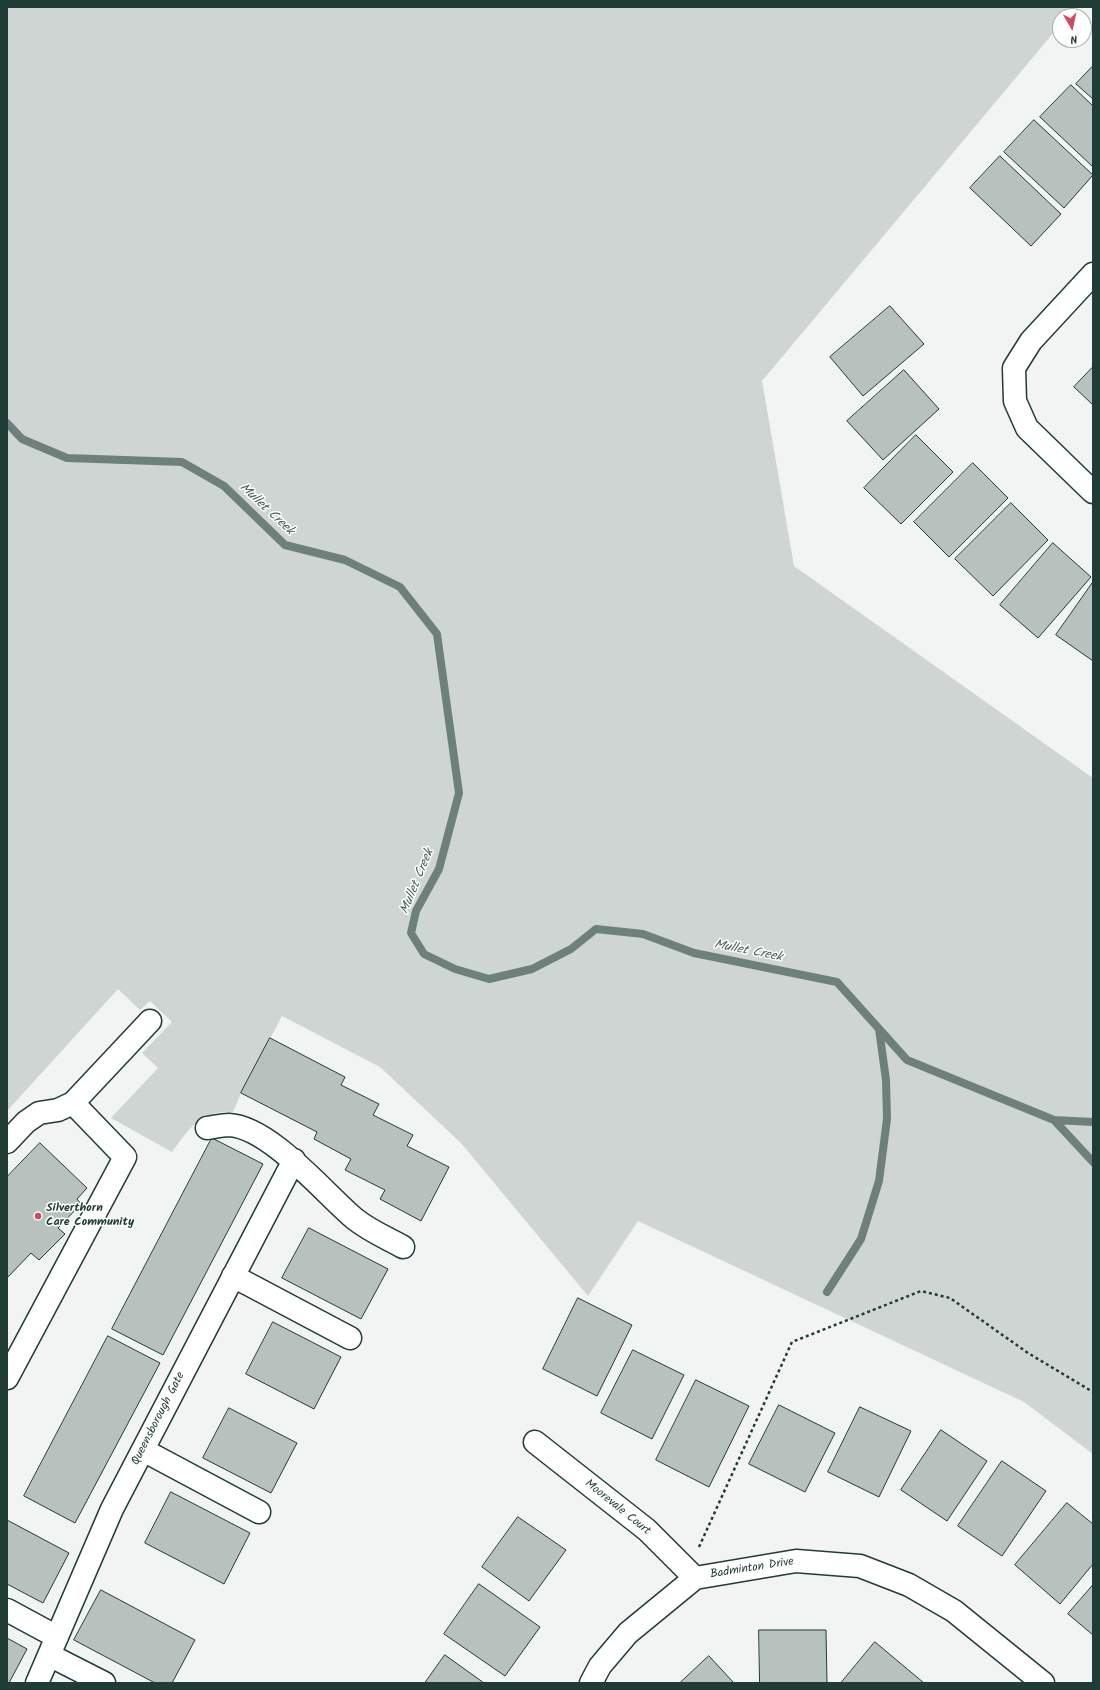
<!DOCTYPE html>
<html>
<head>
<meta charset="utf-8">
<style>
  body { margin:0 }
  #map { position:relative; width:1100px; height:1690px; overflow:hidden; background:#f2f3f3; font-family:Kalam,sans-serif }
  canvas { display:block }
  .frame { position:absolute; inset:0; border:8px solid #1f3d34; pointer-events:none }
  .north { position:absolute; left:1052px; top:8px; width:40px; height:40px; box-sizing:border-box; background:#fff; border:1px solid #a5b1ae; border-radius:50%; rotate:171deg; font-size:11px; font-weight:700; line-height:16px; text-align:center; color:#1f3d34 }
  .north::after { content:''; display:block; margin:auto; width:14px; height:18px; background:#d1495b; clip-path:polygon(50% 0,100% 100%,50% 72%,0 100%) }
</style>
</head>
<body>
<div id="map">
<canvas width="1100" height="1690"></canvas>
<div class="frame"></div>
<div class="north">N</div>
</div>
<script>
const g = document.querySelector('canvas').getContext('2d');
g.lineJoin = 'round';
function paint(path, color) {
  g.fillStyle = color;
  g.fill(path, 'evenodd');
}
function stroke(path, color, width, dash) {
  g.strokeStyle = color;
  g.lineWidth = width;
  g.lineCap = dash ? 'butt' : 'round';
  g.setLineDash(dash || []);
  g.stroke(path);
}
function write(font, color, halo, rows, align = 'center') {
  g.font = font + ' Kalam,sans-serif';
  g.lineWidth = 3;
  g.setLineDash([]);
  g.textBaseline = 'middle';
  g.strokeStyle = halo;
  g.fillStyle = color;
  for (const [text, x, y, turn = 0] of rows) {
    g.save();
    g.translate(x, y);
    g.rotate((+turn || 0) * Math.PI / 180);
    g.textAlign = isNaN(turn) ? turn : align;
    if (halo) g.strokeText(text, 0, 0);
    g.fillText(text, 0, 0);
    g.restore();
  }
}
const green = new Path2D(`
  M7,7H1075L1067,16H1060V25L762,381L794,566L1093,778V1454L1024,1402L638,1221L588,1296L461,1143L380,1067L282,1016L241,1093L233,1112C200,1110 190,1128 172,1152L111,1118L158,1068L142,1053L172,1022L150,1001L140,1010L118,989L7,1111Z`);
const stream = new Path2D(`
  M7,423L22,439L67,458L182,462L224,486L285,545L345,560L400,587L437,634L459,793L439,869L416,911L411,933L424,954L455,969L489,979L532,969L571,949L596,929L643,934L694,953L837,982L907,1060L1054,1120L1093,1162
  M1054,1120L1093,1122
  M827,1292L861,1239L879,1181L887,1119L886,1080L879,1029`);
const building = new Path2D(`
  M1093,66V99L1076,84Z
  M1071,85L1093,106V167L1040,117Z
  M1034,120L1093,175L1064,208L1004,152Z
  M1000,156L1061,214L1031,246L970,188Z
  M890,306L924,344L863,396L830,357Z
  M1093,367V405L1074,387Z
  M904,370L939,409L883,460L847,421Z
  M916,435L953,472L901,524L864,488Z
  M973,463L1008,498L949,557L914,522Z
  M1011,503L1048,540L993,596L955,559Z
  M1053,543L1091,577L1038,638L1000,605Z
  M1093,582V661L1056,635Z
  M270,1038L345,1077L341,1085L379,1104L373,1115L413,1135L407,1146L449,1167L421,1221L380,1199L385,1190L345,1170L351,1159L314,1139L317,1132L241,1093Z
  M212,1138L263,1164L163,1355L112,1329Z
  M40,1143L87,1188L77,1199L81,1204L58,1228L65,1234L39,1260L31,1253L7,1278V1177Z
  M309,1228L388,1269L361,1319L282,1278Z
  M578,1298L632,1325L597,1396L543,1369Z
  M273,1322L341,1357L314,1409L246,1374Z
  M108,1336L160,1363L75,1523L24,1496Z
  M633,1350L684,1375L652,1439L601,1413Z
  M696,1380L749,1406L709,1487L656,1460Z
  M779,1405L835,1433L805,1492L749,1464Z
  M860,1407L911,1431L879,1497L828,1472Z
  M229,1408L297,1443L271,1493L203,1458Z
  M941,1430L987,1461L947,1521L901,1490Z
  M1002,1461L1046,1491L1002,1556L958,1526Z
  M171,1492L250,1533L224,1584L145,1543Z
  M1067,1503L1093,1524V1564L1060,1604L1015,1565Z
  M518,1517L566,1550L529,1601L482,1567Z
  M7,1520L69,1553L43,1603L7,1584Z
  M479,1584L540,1627L505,1676L444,1634Z
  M1093,1585V1635L1068,1614Z
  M101,1590L195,1640L172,1683H155L74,1640Z
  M759,1630H826L827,1683H760Z
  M7,1638L27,1649L9,1683H7Z
  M875,1642L924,1683H841Z
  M445,1655L484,1683H425Z
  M709,1656L734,1683H680Z`);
const path = new Path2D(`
  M699,1547L792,1342L921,1291L950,1298L1028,1353L1093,1392`);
const minor = new Path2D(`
  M1093,274L1031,341L1014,368L1015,401L1027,428L1093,492
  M207,1128C214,1127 222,1125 229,1125C270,1127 325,1194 355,1219C370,1231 387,1238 403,1247
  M7,1142L26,1122L39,1113L58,1110L73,1103L150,1021
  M233,1276L350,1338
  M7,1378L125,1157L73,1103
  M535,1442L647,1530L695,1578
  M143,1450L259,1512
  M7,1610L57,1637
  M49,1655L104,1683
  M37,1683L112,1509L294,1160
  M591,1683L600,1666L628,1633L695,1578L796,1561L860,1566L909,1585L954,1611L1043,1683`);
const markers = [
  [38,1216,4,"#d1495b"]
];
const poiNames = [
  ["Silverthorn",46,1209],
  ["Care Community",46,1223]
];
const streetNames = [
  ["Queensborough Gate",159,1419,-63],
  ["Moorevale Court",617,1508,39],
  ["Badminton Drive",752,1569,-9]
];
const waterNames = [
  ["Mullet Creek",266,510,43],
  ["Mullet Creek",418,882,-68],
  ["Mullet Creek",748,952,11]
];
paint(green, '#ced5d3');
stroke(stream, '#6d807b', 8);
paint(building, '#b7c1bd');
stroke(building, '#1f3d34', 1);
stroke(minor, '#1f3d34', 25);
stroke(path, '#1f3d34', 2.5, [3, 3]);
stroke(minor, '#fff', 22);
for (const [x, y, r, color] of markers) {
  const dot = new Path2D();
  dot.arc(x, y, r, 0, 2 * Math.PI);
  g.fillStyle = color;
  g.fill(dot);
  stroke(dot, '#fff', 1.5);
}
write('bold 12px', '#1f3d34', '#fff', poiNames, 'left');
write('12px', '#1f3d34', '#fff', streetNames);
write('italic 13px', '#465f57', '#fff', waterNames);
</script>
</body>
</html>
